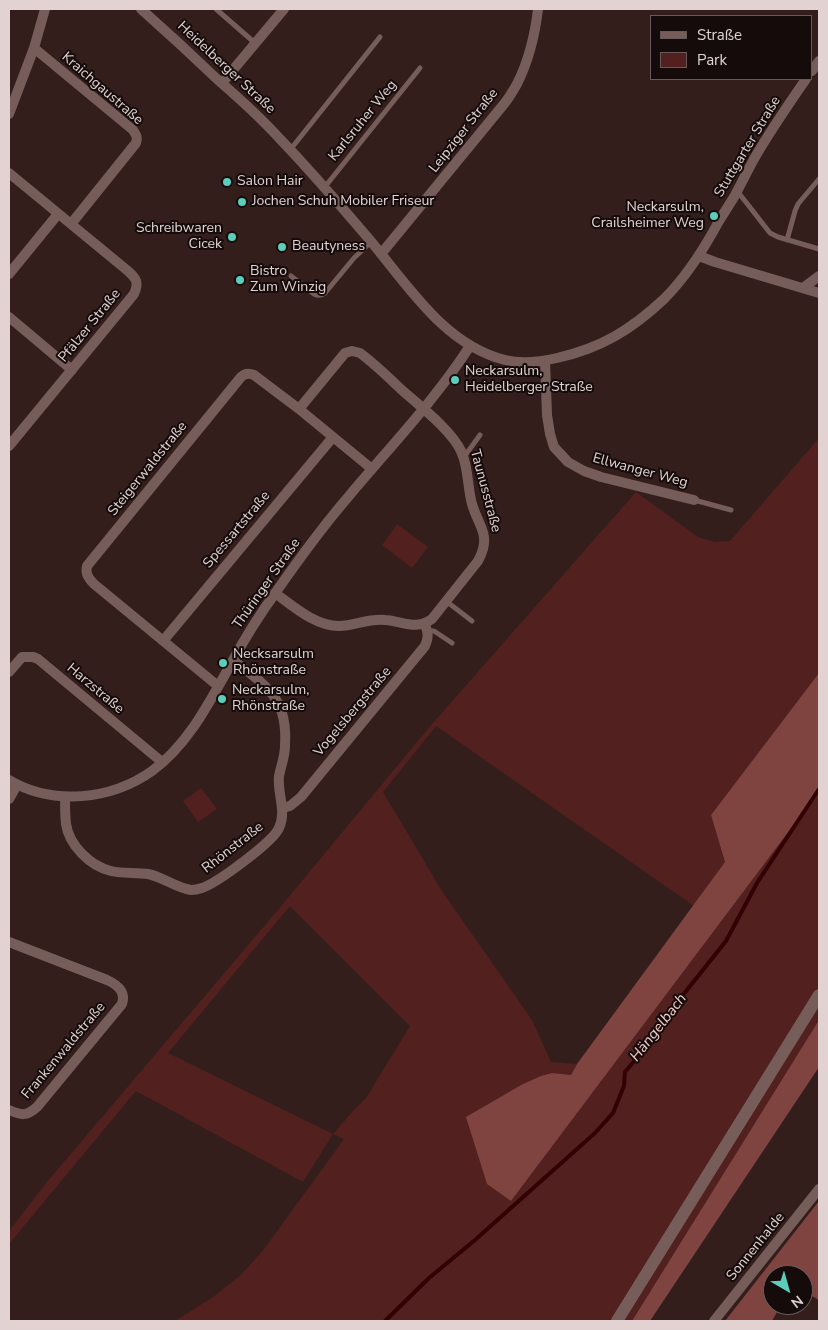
<!DOCTYPE html>
<html>
<head>
<meta charset="utf-8">
<style>
  body { margin:0 }
  #map { position:relative; width:828px; height:1330px; overflow:hidden; background:#331e1c; font-family:"Nunito Sans",sans-serif }
  canvas { display:block }
  .frame { position:absolute; inset:0; border:10px solid #e2d3d2; pointer-events:none }
  .legend { position:absolute; left:650px; top:15px; width:162px; height:65px; box-sizing:border-box; background:#140b0a; border:1px solid #665b5a; margin:0; padding:6px 9px; list-style:none; font-size:15px; color:#e2d3d2 }
  .legend li { display:flex; align-items:center; gap:10px; height:25px }
  .legend b { width:25px; border:1px solid #665b5a }
  .north { position:absolute; left:763px; top:1265px; width:50px; height:50px; box-sizing:border-box; background:#140b0a; border:1px solid #665b5a; border-radius:50%; rotate:142deg; font-size:14px; font-weight:700; line-height:20px; text-align:center; color:#e2d3d2 }
  .north::after { content:''; display:block; margin:auto; width:18px; height:22px; background:#5bcebb; clip-path:polygon(50% 0,100% 100%,50% 72%,0 100%) }
</style>
</head>
<body>
<div id="map">
<canvas width="828" height="1330"></canvas>
<div class="frame"></div>
<ul class="legend">
<li><b style="height:6px;background:#765d5a"></b>Straße</li>
<li><b style="height:14px;background:#52201e"></b>Park</li>
</ul>
<div class="north">N</div>
</div>
<script>
const g = document.querySelector('canvas').getContext('2d');
g.lineJoin = 'round';
function paint(path, color) {
  g.fillStyle = color;
  g.fill(path, 'evenodd');
}
function stroke(path, color, width, dash) {
  g.strokeStyle = color;
  g.lineWidth = width;
  g.lineCap = dash ? 'butt' : 'round';
  g.setLineDash(dash || []);
  g.stroke(path);
}
function write(font, color, halo, rows, align = 'center') {
  g.font = font + ' "Nunito Sans",sans-serif';
  g.lineWidth = 4;
  g.setLineDash([]);
  g.textBaseline = 'middle';
  g.strokeStyle = halo;
  g.fillStyle = color;
  for (const [text, x, y, turn = 0] of rows) {
    g.save();
    g.translate(x, y);
    g.rotate((+turn || 0) * Math.PI / 180);
    g.textAlign = isNaN(turn) ? turn : align;
    if (halo) g.strokeText(text, 0, 0);
    g.fillText(text, 0, 0);
    g.restore();
  }
}
const green = new Path2D(`
  M819,438V673L711,815L725,862L694,906L436,726L383,792L442,891L532,1020L551,1062L577,1064L571,1075L552,1073L521,1085L485,1106L511,1201L819,791V1020L632,1321H175L213,1297L241,1275L264,1249L344,1139L333,1134L303,1182L136,1091L9,1244V1231L46,1183L277,911L432,724L636,492L698,537L715,542L730,541ZM290,906L410,1026L366,1098L353,1111L333,1134L168,1053Z
  M397,524L428,547L412,568L382,545Z
  M201,788L217,809L198,822L183,801Z`);
const forest = new Path2D(`
  M819,673V791L511,1201L487,1184L466,1117L521,1085L541,1076L552,1073L571,1075L577,1064L725,862L711,815Z
  M819,1020V1067L650,1321H632Z
  M819,1201V1300L803,1291V1275H773V1305H781L772,1321H725Z`);
const stream = new Path2D(`
  M385,1321L429,1278L475,1240L595,1133L613,1113L624,1086L625,1072L652,1040L667,1015L726,941L757,883L819,789`);
const service = new Path2D(`
  M216,9L255,43
  M290,150L380,37
  M324,188L420,68
  M738,192L770,233L778,237L819,249
  M787,240L795,211L798,204L819,179
  M291,276L314,294C318,296 321,296 325,293L354,258L371,242
  M464,457L480,435
  M694,500L731,510
  M446,601L472,621
  M428,631H434L452,643`);
const minor = new Path2D(`
  M141,9C167,32 193,56 218,80C240,99 261,118 280,139C311,171 340,205 369,239C407,284 444,345 505,360C522,364 540,362 557,358C601,348 631,330 664,299C687,276 704,249 719,221C724,213 729,205 734,197C741,184 747,172 754,159C770,131 788,105 806,79
  M34,48L133,130C136,135 138,137 136,143L71,224
  M812,71L819,61
  M222,83L284,9
  M9,114L34,48L45,9
  M9,173L128,271C137,279 139,283 134,294L9,446
  M381,254L504,104C509,98 513,91 517,84C529,60 535,35 538,9
  M699,256L715,262L819,293
  M9,274L58,214
  M803,288L819,276
  M9,317L72,370
  M545,361L547,415L550,434L554,447L568,462L584,471L601,477L694,500
  M275,593C293,606 315,626 339,626C354,626 369,618 385,620C403,621 415,631 432,619L478,561C492,535 479,528 472,504C467,486 469,468 461,451C451,430 421,407 403,391C389,378 375,364 360,353L352,351L345,353L299,409
  M163,641L333,437
  M9,672L22,657H33L38,659L162,762
  M218,686L94,584C89,579 85,574 87,566L241,377C245,373 249,373 254,375L299,409L372,469
  M9,780C53,806 111,800 152,771C189,744 210,701 232,662C245,638 260,614 276,592C299,559 323,526 349,496C390,447 435,400 470,346
  M65,797C65,806 65,815 66,824C69,845 90,866 111,871C123,874 136,872 148,874C163,877 176,888 191,890C194,890 199,889 202,888C217,883 273,842 279,828C287,811 277,793 279,776C281,766 285,756 285,746C286,730 284,711 275,698C265,683 247,671 233,660
  M9,799L17,785
  M283,808L290,806L301,797L425,646C429,637 428,633 425,624
  M9,942L107,980C118,985 126,992 122,1004L37,1107C26,1117 21,1115 9,1110
  M714,1321L819,1189`);
const secondary = new Path2D(`
  M617,1321L819,995`);
const markers = [
  [227,182,5,"#5bcebb"],
  [242,202,5,"#5bcebb"],
  [714,216,5,"#5bcebb"],
  [232,237,5,"#5bcebb"],
  [282,247,5,"#5bcebb"],
  [240,280,5,"#5bcebb"],
  [455,380,5,"#5bcebb"],
  [223,663,5,"#5bcebb"],
  [222,699,5,"#5bcebb"]
];
const streetNames = [
  ["Heidelberger Straße",226,68,43],
  ["Kraichgaustraße",102,89,41],
  ["Karlsruher Weg",363,121,-51],
  ["Leipziger Straße",464,131,-52],
  ["Stuttgarter Straße",748,147,-59],
  ["Pfälzer Straße",90,326,-51],
  ["Steigerwaldstraße",148,469,-51],
  ["Ellwanger Weg",640,471,15],
  ["Taunusstraße",485,491,75],
  ["Spessartstraße",237,530,-50],
  ["Thüringer Straße",267,584,-55],
  ["Harzstraße",95,689,40],
  ["Vogelsbergstraße",353,712,-50],
  ["Rhönstraße",233,848,-38],
  ["Frankenwaldstraße",64,1051,-50],
  ["Sonnenhalde",756,1247,-51]
];
const poiNames = [
  ["Salon Hair",237,182],
  ["Jochen Schuh Mobiler Friseur",252,202],
  ["Neckarsulm,",704,208,"right"],
  ["Crailsheimer Weg",704,224,"right"],
  ["Schreibwaren",222,229,"right"],
  ["Cicek",222,245,"right"],
  ["Beautyness",292,247],
  ["Bistro",250,272],
  ["Zum Winzig",250,288],
  ["Neckarsulm,",465,372],
  ["Heidelberger Straße",465,388],
  ["Necksarsulm",233,655],
  ["Rhönstraße",233,671],
  ["Neckarsulm,",232,691],
  ["Rhönstraße",232,707]
];
const waterNames = [
  ["Hängelbach",659,1028,-52]
];
paint(green, '#52201e');
paint(forest, '#804440');
stroke(stream, '#320002', 4);
stroke(service, '#765d5a', 5);
stroke(minor, '#765d5a', 10);
stroke(secondary, '#765d5a', 12);
for (const [x, y, r, color] of markers) {
  const dot = new Path2D();
  dot.arc(x, y, r, 0, 2 * Math.PI);
  g.fillStyle = color;
  g.fill(dot);
  stroke(dot, '#140b0a', 2);
}
write('14px', '#e2d3d2', '#140b0a', streetNames);
write('14px', '#e2d3d2', '#140b0a', poiNames, 'left');
write('italic 15px', '#f3cbc8', '#140b0a', waterNames);
</script>
</body>
</html>
